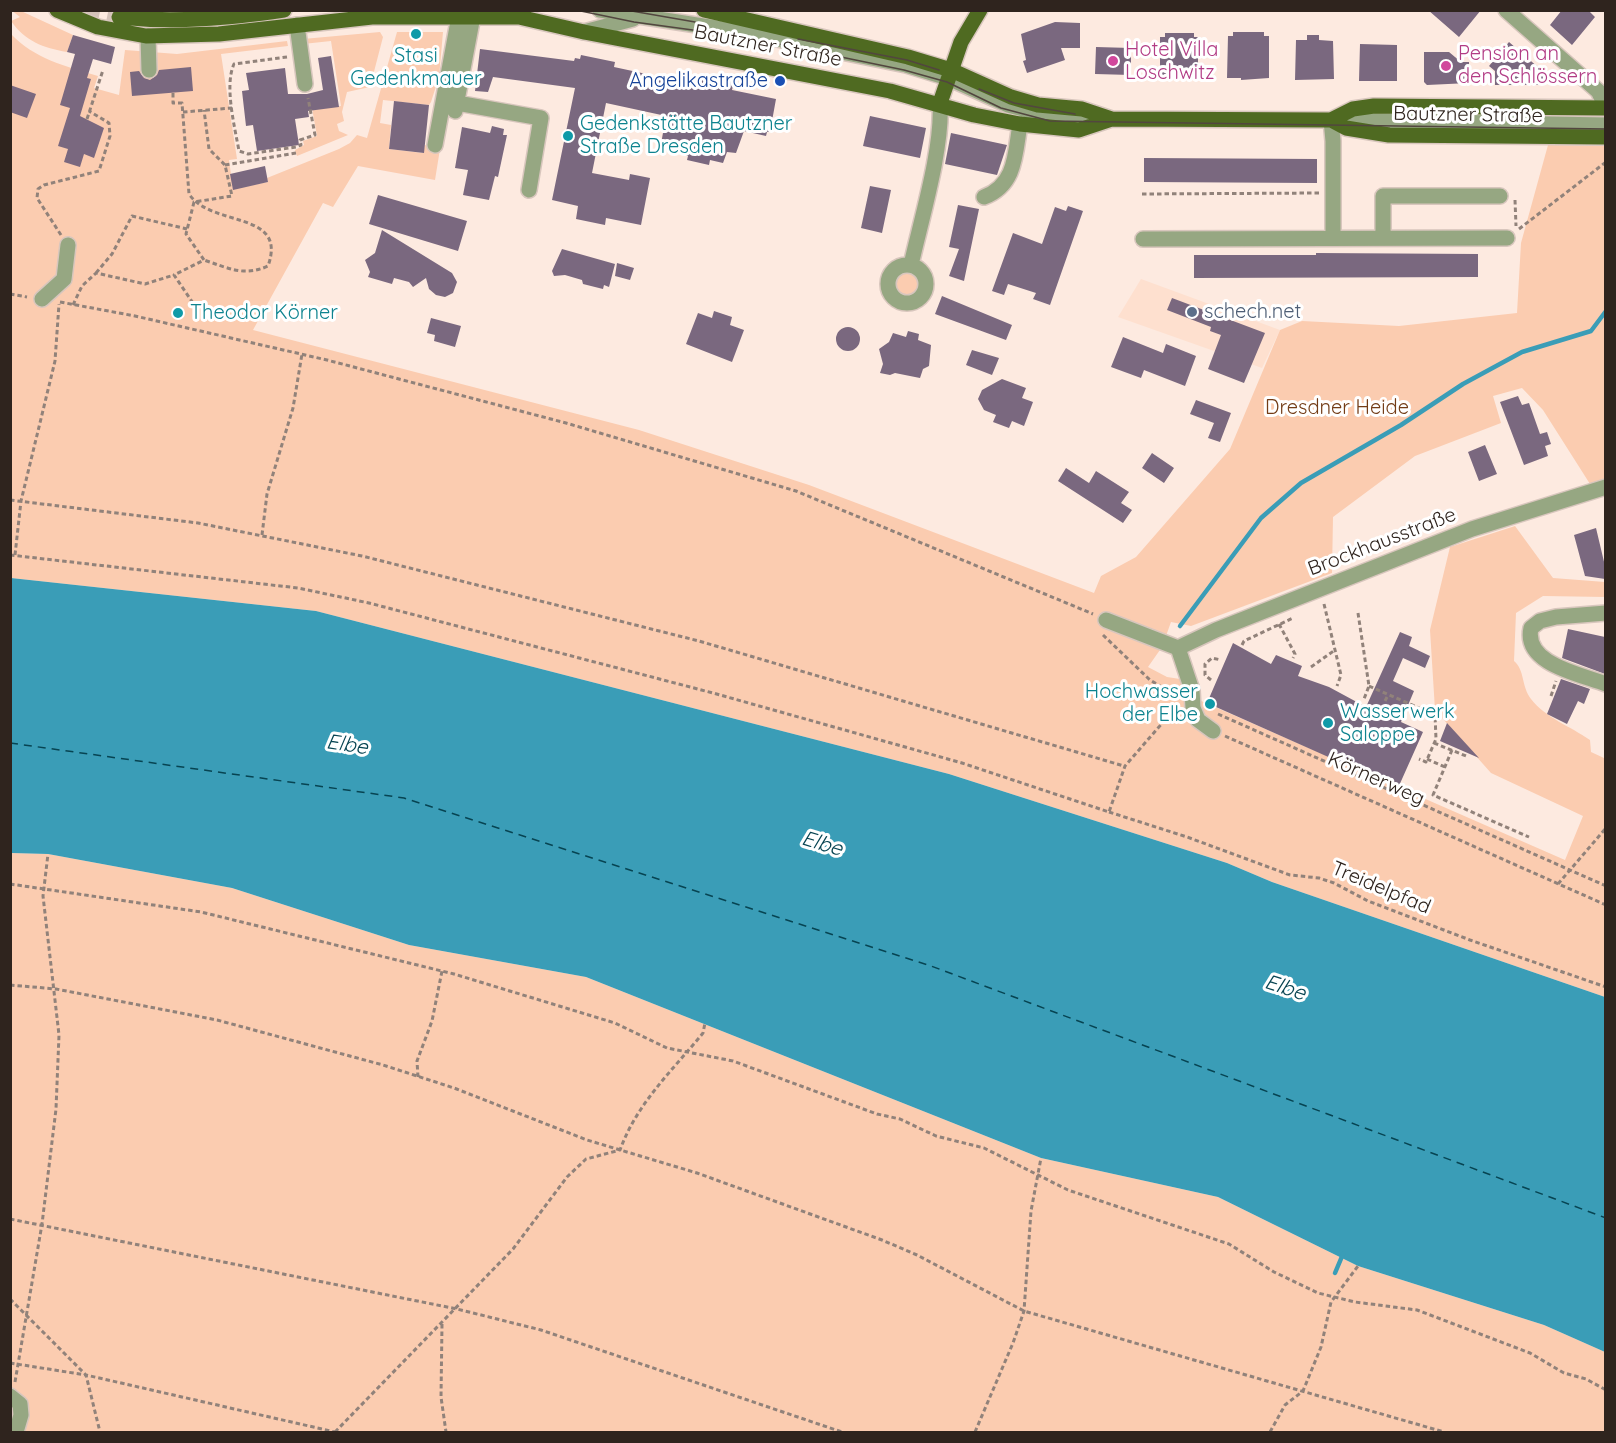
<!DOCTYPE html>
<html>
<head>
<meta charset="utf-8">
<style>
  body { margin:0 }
  #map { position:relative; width:1616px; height:1443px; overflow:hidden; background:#fdeae0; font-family:Quicksand,sans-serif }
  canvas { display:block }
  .frame { position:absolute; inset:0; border:12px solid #2f241e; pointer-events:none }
</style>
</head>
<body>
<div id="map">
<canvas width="1616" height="1443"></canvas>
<div class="frame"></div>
</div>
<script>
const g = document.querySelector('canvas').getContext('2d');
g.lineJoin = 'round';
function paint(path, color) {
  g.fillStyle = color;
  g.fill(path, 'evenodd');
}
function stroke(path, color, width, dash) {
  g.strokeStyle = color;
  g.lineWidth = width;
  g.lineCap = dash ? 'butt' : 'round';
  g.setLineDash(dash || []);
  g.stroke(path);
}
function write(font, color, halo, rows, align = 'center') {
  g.font = font + ' Quicksand,sans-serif';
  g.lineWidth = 6;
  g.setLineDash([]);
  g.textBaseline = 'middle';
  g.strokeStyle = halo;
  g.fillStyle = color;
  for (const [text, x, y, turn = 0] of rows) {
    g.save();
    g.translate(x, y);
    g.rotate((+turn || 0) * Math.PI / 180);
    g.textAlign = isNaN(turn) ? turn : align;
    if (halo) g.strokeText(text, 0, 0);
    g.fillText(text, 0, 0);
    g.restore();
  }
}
const built = new Path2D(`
  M1141,279L1280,330L1262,368L1118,317Z`);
const green = new Path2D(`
  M11,10L21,11L73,35L67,52C43,48 25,41 11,21L20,17Z
  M380,32L383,37L370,87L347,92L342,112L344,121L337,124L339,131L348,135L297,156L295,150L304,145L303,141L317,136L312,108L341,106L331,41L303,44V39Z
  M397,32H443L439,77L431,102L429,105L383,100L380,123L391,125L389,149L423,153L425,145L440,149L435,180L358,166L333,207L323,203L253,330L639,430L809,485L1094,593L1101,576L1136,557L1230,449L1280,330L1302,321L1399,326L1517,313L1521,243L1548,145L1605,146V480L1590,484L1543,410L1522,388L1493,396L1501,423L1415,456L1333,517L1332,573L1191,626L1171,622L1162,647L1148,667L1167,677L1180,679L1183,693L1565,860L1583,816L1491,773L1435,710L1430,630L1450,547L1515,526L1553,578L1605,582V597L1543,596L1516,613L1514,661C1525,670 1521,686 1531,699C1546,718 1570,726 1590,740L1591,752L1604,758L1605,755V997L1272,882L1227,863L949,774L316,611L11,578V34C33,58 67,67 98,76L94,88L119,95L125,50L177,54L287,41L288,46L221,54L237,159L229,160L233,189L268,182L267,178L339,149L350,143L357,135L367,138Z
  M894 284a13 13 0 1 1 26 0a13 13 0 1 1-26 0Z
  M10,853L48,854L232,888L409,945L586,977L1041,1158L1218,1197L1358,1266L1544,1325L1605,1352V1432H24L28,1407L18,1391L10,1389Z`);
const water = new Path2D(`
  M11,578L316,611L949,774L1227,863L1272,882L1605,997V1352L1544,1325L1358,1266L1218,1197L1041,1158L586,977L409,945L232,888L48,854L11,853Z`);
const stream = new Path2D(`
  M1180,626L1261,518L1301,483L1401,425L1463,384L1522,352L1591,331L1606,311
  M1335,1273L1343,1254`);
const ferry = new Path2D(`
  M10,743L404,798L931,966L1606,1218`);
const building = new Path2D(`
  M1428,10H1481L1459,37Z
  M1562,10H1588L1595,17L1572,45L1550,25Z
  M1055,22L1080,23V48H1061L1065,60L1027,73L1023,61L1026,60L1021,34Z
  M1233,32H1264V36H1269V78L1241,80V78H1227L1228,36H1233Z
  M1165,33H1194V37H1198V77L1163,79L1160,77V37H1165Z
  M73,35L115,47L111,64L93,59L87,78L91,79L80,116L104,128L94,158L84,154L80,167L64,162L68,149L58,146L70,108L60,105L75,54L67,52Z
  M1307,35H1319V40L1333,41L1334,79L1295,80L1296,40H1307Z
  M1509,42L1547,75L1544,85H1495V71L1489,66Z
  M1360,44L1397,45V81H1359Z
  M1096,47L1131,48V75L1095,74Z
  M480,49L574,61L575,58L580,59L581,55L615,62L614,67L651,75L696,82L697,75L734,82L732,90L776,99L770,132H767L766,136L744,131L736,153L727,152L723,163L710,160L709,165L687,160L688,156L676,153L678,147L661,144L666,116L606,103L592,173L629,180L630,174L650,178L641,225L606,218L605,225L576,219L578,206L552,200L575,88L493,77L488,92L475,91Z
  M1424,52H1449L1461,62H1469V83L1427,85L1424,82Z
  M331,56L339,107L308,111L309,117L295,119L299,145L257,151L253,125L246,126L242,91L249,90L246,73L285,68L288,94H307L323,90L318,58Z
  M191,67L193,91L132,96L130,72L139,71L144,78L150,80L157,75L159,70Z
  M10,85L36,94L27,118L10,112Z
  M394,101L429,105L424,153L389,149Z
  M870,116L926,128L920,158L863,146Z
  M492,126L504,129L503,135H507L498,177L495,176L489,200L463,195L468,170L455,168L462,127L490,133Z
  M951,133L1007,145L997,175L945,164Z
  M1144,158L1317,159V183L1144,182Z
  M265,166L268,182L233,190L230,174Z
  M870,186L891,190L882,233L861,228Z
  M378,195L467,221L458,251L369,224Z
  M958,205L979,209L964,281L949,276L959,249L949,247Z
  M1068,206L1083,211L1050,305L1033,299L1036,293L1008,284L1004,295L992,291L1013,233L1042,244L1055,207L1066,211Z
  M382,230L452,273L457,282L453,293L445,297L436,295L429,289L426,278L413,287L409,282L394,278L392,284L368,277L370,272L365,260L375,253Z
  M562,249L615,264L609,287L604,285L603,289L583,284L582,280L565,275L554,276L552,271Z
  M1316,253L1478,254V277L1194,278V255H1316Z
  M617,263L634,268L630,280L615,276Z
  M942,296L1012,325L1006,340L935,314Z
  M1172,298L1265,333L1244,383L1208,369L1221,335L1210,331L1211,327L1167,310Z
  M714,311L732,317L730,325L744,330L732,362L686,344L698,313L712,318Z
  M431,318L461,326L455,347L434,341L435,335L427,333Z
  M836 339a12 12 0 1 1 24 0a12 12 0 1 1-24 0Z
  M908,331L919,334L918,340L931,345L929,366L923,369L920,378L895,373L890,375L880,373L883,364L879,349L889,342L893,333L906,337Z
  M1123,337L1163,353L1166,344L1196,356L1185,386L1144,370L1141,378L1111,367Z
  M972,350L999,358L992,375L966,365Z
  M1002,379L1026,388L1022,398L1033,402L1024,426L1012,421L1009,428L993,422L996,415L984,410L978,399L982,390Z
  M1518,396L1522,405L1529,403L1540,434L1547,432L1551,444L1545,446L1548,456L1524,465L1500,402Z
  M1196,400L1231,413L1220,442L1208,438L1214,423L1190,414Z
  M1485,445L1497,474L1479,481L1468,452Z
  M1152,453L1174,468L1164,483L1142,468Z
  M1066,468L1089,483L1096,471L1129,492L1121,503L1132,510L1123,523L1058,481Z
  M1596,528L1605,566V579L1585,576L1574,535Z
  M1568,629L1605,637V674L1562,658Z
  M1400,632L1412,637L1409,646L1430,656L1425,668L1403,658L1393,681L1414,691L1401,722L1423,732L1398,788L1207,703L1233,643L1271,664L1276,655L1302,666L1298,676L1329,687L1366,707Z
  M1561,679L1590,689L1584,704L1578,701L1567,724L1547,714Z
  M1447,723L1479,758L1440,741Z`);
const majorTunnel = new Path2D(`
  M85,10L119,17`);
const path = new Path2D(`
  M287,57L234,64C224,86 235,128 239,151L248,154L296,147L301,145L300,140L315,135L308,98
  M173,93V103H182L189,194C212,228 288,210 268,266C244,277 228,268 204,260
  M183,112L232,108
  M87,119L103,70
  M225,165L296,153
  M1142,194L1319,193
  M1515,200L1516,226
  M1519,229L1606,162
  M61,235L37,198L38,189L44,185L99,171L110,136L109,123L89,111
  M96,273L112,254L132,216L187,229
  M10,294L27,297
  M60,302L135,316L327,360L566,423L796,491L1093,614
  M193,303L174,275L204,260L186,234L194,202L232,196L225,165L209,149L204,110
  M73,305L82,286L96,273L145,284L174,275
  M10,500L198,523L362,556L699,641L1124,766
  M262,535L267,494L293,408L302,354
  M10,555L298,588L369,603L713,693L962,763L1109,812L1125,766L1178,705
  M15,555L21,501L55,361L59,304
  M1324,604L1341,675L1337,686
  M1358,613L1369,686L1364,699
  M1279,624L1295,654L1293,658
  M1103,635L1150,680L1178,697
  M1242,645L1244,641L1293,618
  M1311,667L1335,650
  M1211,680L1205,675V664L1212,658L1221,660
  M1369,686L1435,715L1436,739L1426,762L1419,759
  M1551,696L1556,681
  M1385,701L1388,695
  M1218,714L1606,886
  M1225,736L1606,905
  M1434,743L1466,756
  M1452,750L1433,795L1529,837
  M1427,759L1445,767
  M1109,812L1187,837L1290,875L1319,878L1334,883L1368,901L1470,940L1606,987
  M10,884L201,912L454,974L615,1023L667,1048L733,1061L877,1114L900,1119L936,1136L984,1148L1068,1190L1229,1244L1274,1272L1318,1293L1355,1302L1417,1310L1530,1353L1564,1373L1586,1379L1606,1390
  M1558,884L1606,828
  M10,985L56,989L217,1020L383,1065L454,1088L587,1140L697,1173L882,1240L917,1255L1024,1311L1444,1432
  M418,1077L417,1061L432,1021L442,971
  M10,1219L457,1309L541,1330L842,1432
  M10,1299L86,1375L335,1432
  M442,1324L441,1397L446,1432
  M10,1363L86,1375L100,1432
  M15,1382L42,1224L56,1109L59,1035L43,896L48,854
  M335,1432L513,1249L567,1177L586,1159L620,1150C637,1103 672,1071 703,1033L705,1023
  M975,1432L1013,1343L1024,1311L1031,1211L1041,1158
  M1270,1432L1285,1405L1303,1391L1321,1347L1331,1302L1358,1266`);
const minor = new Path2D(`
  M600,10L742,32L906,65L948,78L1008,105L1046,115L1106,119
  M1506,10L1598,91L1606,107
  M297,25L305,84
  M584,32L633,19
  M148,36L149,70
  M457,103L541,118L529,190
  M455,111L473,16
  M435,145L459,16
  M984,197C1016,185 1015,154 1020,124
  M1333,238V141L1331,120L1606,125
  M1383,238V196H1500
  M1143,239L1507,238
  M911,265C921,220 943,148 940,103
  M888 284a19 19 0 1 1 38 0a19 19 0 1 1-38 0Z
  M42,299L64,279L68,245
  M1606,613L1556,617L1540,621L1531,628C1523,664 1580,674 1606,684
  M1106,620L1178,648
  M1178,648L1216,630L1472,529L1606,487
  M1178,648L1192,690L1193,708L1198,720L1213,731
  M10,1396L20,1404L21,1415L16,1432`);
const major = new Path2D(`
  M57,10L98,27L146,36L219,34L372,17H519L584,32L890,91L974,115L1020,124L1079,130L1112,119L1331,120L1346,128L1389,135L1606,137
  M704,10L908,57L951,70L1011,97L1038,105L1082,109L1112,119
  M119,17C175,23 228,18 284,10
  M940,103L961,42L980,10
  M1331,120L1353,109L1374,106L1606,108`);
const tram = new Path2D(`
  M576,10L634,22L744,37L904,70L947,82L1001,108L1050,121L1606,129
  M626,10L695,22
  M798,39L907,60L939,70
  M979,89L1014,103L1075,114`);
const markers = [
  [416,34,6,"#0f9aa8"],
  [1113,61,6,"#d1479c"],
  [1446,66,6,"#d1479c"],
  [780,81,6,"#1a4fb4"],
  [568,136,6,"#0f9aa8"],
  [1192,312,6,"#5c6f8a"],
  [178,313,6,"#0f9aa8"],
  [1210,704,6,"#0f9aa8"],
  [1328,723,6,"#0f9aa8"]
];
const streetNames = [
  ["Bautzner Straße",768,46,11],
  ["Bautzner Straße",1468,115,1],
  ["Brockhausstraße",1382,542,-21],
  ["Körnerweg",1376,779,24],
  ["Treidelpfad",1381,888,23]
];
const hotelNames = [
  ["Hotel Villa",1125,50],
  ["Loschwitz",1125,73],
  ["Pension an",1458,54],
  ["den Schlössern",1458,77]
];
const cultureNames = [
  ["Stasi",416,56,"center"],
  ["Gedenkmauer",416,79,"center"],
  ["Gedenkstätte Bautzner",580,124],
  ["Straße Dresden",580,147],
  ["Theodor Körner",190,313],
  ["Hochwasser",1198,692,"right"],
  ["der Elbe",1198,715,"right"],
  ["Wasserwerk",1340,712],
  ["Saloppe",1340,735]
];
const transitNames = [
  ["Angelikastraße",768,81]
];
const serviceNames = [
  ["schech.net",1204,312]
];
const parkNames = [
  ["Dresdner Heide",1337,408]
];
const waterNames = [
  ["Elbe",347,745,9],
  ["Elbe",822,844,17],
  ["Elbe",1285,988,18]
];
paint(built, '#fee0cf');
paint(green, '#fbccb0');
paint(water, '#3a9db7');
stroke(stream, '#3a9db7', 4.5);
stroke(ferry, '#074452', 1.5, [8, 6]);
paint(building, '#7a687f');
stroke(majorTunnel, '#d4c2b9', 15, [15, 8]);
stroke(minor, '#d8c6bd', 18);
stroke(major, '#d8c6bd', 18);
stroke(path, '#91827a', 3, [4.5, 3]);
stroke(minor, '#96a782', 15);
stroke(major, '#4f6a21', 15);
stroke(tram, '#52463f', 1.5);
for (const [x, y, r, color] of markers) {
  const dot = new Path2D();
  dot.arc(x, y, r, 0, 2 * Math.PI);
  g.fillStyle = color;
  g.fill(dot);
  stroke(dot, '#fff', 2);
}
write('20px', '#2f241e', '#fff', streetNames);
write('20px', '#b23c85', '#fff', hotelNames, 'left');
write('20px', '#0d838f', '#fff', cultureNames, 'left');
write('20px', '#164399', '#fff', transitNames, 'right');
write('20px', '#4e5e75', '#fff', serviceNames, 'left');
write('20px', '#733c16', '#fff', parkNames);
write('italic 21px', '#074452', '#fff', waterNames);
</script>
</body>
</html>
